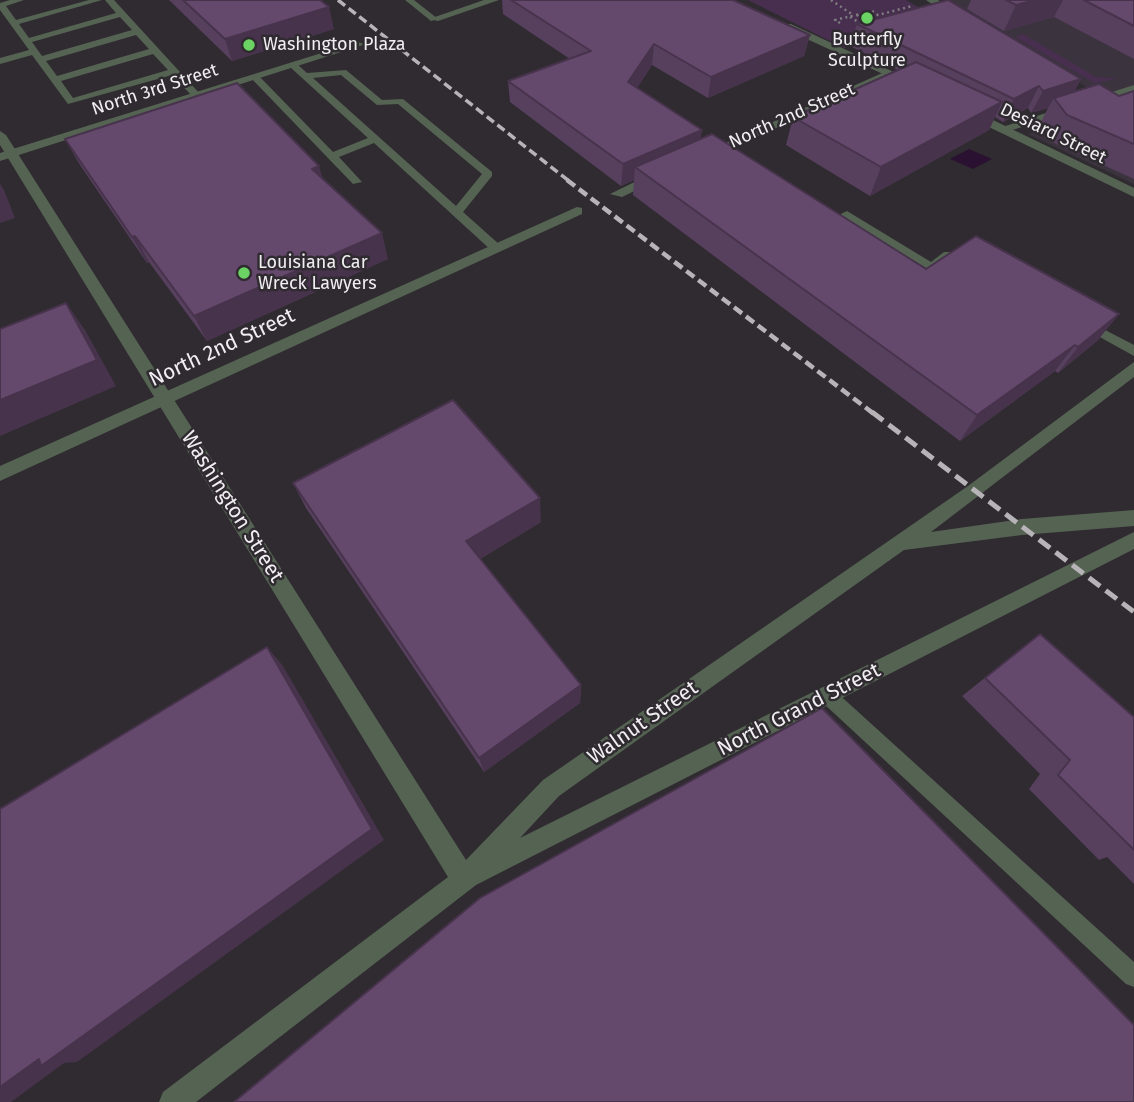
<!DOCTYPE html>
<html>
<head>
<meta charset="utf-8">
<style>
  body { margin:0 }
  canvas { display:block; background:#2f2b30 }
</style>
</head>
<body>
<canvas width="1134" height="1102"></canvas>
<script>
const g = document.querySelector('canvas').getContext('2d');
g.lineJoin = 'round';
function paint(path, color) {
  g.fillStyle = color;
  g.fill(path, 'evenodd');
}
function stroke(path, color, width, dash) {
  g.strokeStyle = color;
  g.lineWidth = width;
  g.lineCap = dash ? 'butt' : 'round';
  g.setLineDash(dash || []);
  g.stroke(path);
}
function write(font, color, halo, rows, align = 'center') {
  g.font = font + ' "Fira Sans",sans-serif';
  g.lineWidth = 5;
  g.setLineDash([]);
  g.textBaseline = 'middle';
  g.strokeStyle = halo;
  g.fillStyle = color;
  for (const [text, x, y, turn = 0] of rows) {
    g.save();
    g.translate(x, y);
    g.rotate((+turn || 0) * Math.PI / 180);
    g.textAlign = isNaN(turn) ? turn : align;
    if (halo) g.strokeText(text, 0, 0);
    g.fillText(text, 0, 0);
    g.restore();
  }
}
const built = new Path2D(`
  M943,0H1134V184L1028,134L1113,103Z`);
const green = new Path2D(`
  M748,0H906L941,21L844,48Z
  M1023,34L1096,77L1117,79L1094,83L1015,37Z`);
const water = new Path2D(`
  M969,149L992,159L973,169L950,159Z`);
const path = new Path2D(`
  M831,0L853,15
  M850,17L860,23L866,22L856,14
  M840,23L835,20L872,11L878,15L912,6`);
const service = new Path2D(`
  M10,0H24L6,6L16,20L89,0H102L19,24L29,38L116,13L105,0H114L201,95L193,97L172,75L68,104L32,55L0,64V58L29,50L0,10V3ZM120,17L132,30L42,56L32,42ZM136,35L149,49L57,76L46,61ZM153,54L168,70L73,98L61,81Z
  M405,0H414L438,19L431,21Z
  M290,63H296L307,73L346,70L382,100L403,99L492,172V176L463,212L500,245V251H492L374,143L339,157L362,182L353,184L250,77L258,75L333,152L368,138L290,67ZM341,75L377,105L398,104L482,174L456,206L313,78Z
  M847,211L931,262L944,252H952L954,255L931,271L846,219L824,228L818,225Z
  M1084,319L1134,345V356L1080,326V320Z
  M828,688L834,690L1134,962V987L1126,984L822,702L819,696L822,690Z`);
const minor = new Path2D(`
  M484,0H499L438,21L429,19Z
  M926,0H938L963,17L954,19Z
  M357,42L366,44L0,161V153Z
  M889,70L895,73L893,75L710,158L699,155Z
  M1134,85V92L1006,132L996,129Z
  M653,173L665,176L622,197L610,194Z
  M577,207L582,208V214L0,481V466Z`);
const tertiary = new Path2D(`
  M783,24H791L919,84L909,86L783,28Z
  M968,108L1134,188V197L964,115L962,112Z
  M0,131L6,135L466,860L543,780L968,486L1134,362V377L931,532L1022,519L1134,510V526L1022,535L904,550L559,796L520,838L1134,532V549L476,885L196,1102H159L163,1092L448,877L0,145Z`);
const railFar2 = new Path2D(`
  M338,0L569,181`);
const railFar1 = new Path2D(`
  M567,180L874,414`);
const rail = new Path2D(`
  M872,412L1134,612`);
const wall = new Path2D(`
  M169,0H320L334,29L232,61Z
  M502,0H733L810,35L804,56L708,98L652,65L637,88L702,130L700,139L926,269L1119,314L1097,341L1058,373L1055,371L960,441L633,195L634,180L621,186L510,102L508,81L570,59L503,14Z
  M971,0H1134V59L1054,17L1004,31L967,9Z
  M857,24L1081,79L1074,92L1119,96L1134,91V179L1052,142L1040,124L1048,108L1031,113L1028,108L1003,122L995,117L989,130L870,196L786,145L793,117L898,70L850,46Z
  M65,139L323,180L388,259L207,341L149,262L147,263L80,165Z
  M293,483L541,522L480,559L581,685L580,703L484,772L306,508Z
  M1040,634L1134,717V884L1107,857L1099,860L1029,789L1040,774L962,696Z`);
const shadedWall = new Path2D(`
  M1035,0H1063L1054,17L1004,31L1016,5Z
  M329,7L334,29L232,61L225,39Z
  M810,35L804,56L708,98L711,77Z
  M654,44L652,65L627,104L628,82Z
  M1081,79L1069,102L1054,98L1048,108L1031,113L1043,91Z
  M1039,86L1028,108L1003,122L1014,99Z
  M1002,102L989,130L870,196L881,167Z
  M702,130L698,152L635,167L634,180L621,186L623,164Z
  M319,166L327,192L312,169Z
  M0,184L4,190L15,218L0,223Z
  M382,233L388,259L207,341L194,316Z
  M135,236L149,262L147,263L132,237Z
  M66,303L85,330L116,386L0,436V400Z
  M1119,314L1097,341L1058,373L1078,347Z
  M1075,345L1055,371L960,441L977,415Z
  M540,498L541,522L471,564L466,541Z
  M267,647L283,666L384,840L77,1062L64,1063L11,1102H0V1087L39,1059Z
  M581,685L580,703L484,772L479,758Z`);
const building = new Path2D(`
  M183,0H320L329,7L225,39Z
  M511,0H733L810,35L711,77L654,44L628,82L702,130L623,164L508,81L591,51Z
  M948,0L1081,79L1043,91L1039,86L1014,99L857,24Z
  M1006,0H1035L1016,5Z
  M1084,0H1134V26Z
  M916,62L1002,102L881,167L793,117Z
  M237,83L319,166L312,169L382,233L194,316L135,236L132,237L65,139Z
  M1099,84L1119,96L1134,91V144L1067,115L1054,98Z
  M712,134L926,269L976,236L1119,314L1078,347L1075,345L977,415L635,167Z
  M66,303L97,360L0,400V329Z
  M453,400L540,498L466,541L581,685L479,758L293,483Z
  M1040,634L1134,717V850L1058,775L1070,760L985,678Z
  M267,647L372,829L41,1066L39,1059L0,1087V809Z
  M822,708L1134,1025V1102H234L480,898Z`);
const markers = [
  [867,18,7,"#6bd363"],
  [249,45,7,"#6bd363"],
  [244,273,7,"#6bd363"]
];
const farPoinames = [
  ["Butterfly",867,40,"center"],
  ["Sculpture",867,61,"center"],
  ["Washington Plaza",263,45],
  ["Louisiana Car",258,263],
  ["Wreck Lawyers",258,284]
];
const farStreetnames = [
  ["North 3rd Street",155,90,-18],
  ["North 2nd Street",792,116,-24],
  ["Desiard Street",1053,134,26]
];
const streetNames = [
  ["North 2nd Street",222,348,-25],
  ["Washington Street",232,507,58],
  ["North Grand Street",799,710,-27],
  ["Walnut Street",643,723,-35]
];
paint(built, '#3b343e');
paint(green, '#482f50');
paint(water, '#2a1131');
stroke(path, '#7f7c80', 2.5, [2, 3.5]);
paint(service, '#556353');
paint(minor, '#556353');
paint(tertiary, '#556353');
stroke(railFar2, '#b7b4b8', 3.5, [9, 4.5]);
stroke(railFar1, '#b7b4b8', 4.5, [10, 5]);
stroke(rail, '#b7b4b8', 5, [14, 7]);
paint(wall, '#573f5e');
paint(shadedWall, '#47334c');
paint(building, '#65496d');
stroke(building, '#47334c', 2);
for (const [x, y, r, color] of markers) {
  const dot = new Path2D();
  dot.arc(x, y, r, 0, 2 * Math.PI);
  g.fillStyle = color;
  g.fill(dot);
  stroke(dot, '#2f2b30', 2.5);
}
write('18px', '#f0eef1', '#2f2b30', farPoinames, 'left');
write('18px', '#f0eef1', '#2f2b30', farStreetnames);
write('21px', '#f0eef1', '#2f2b30', streetNames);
</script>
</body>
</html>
